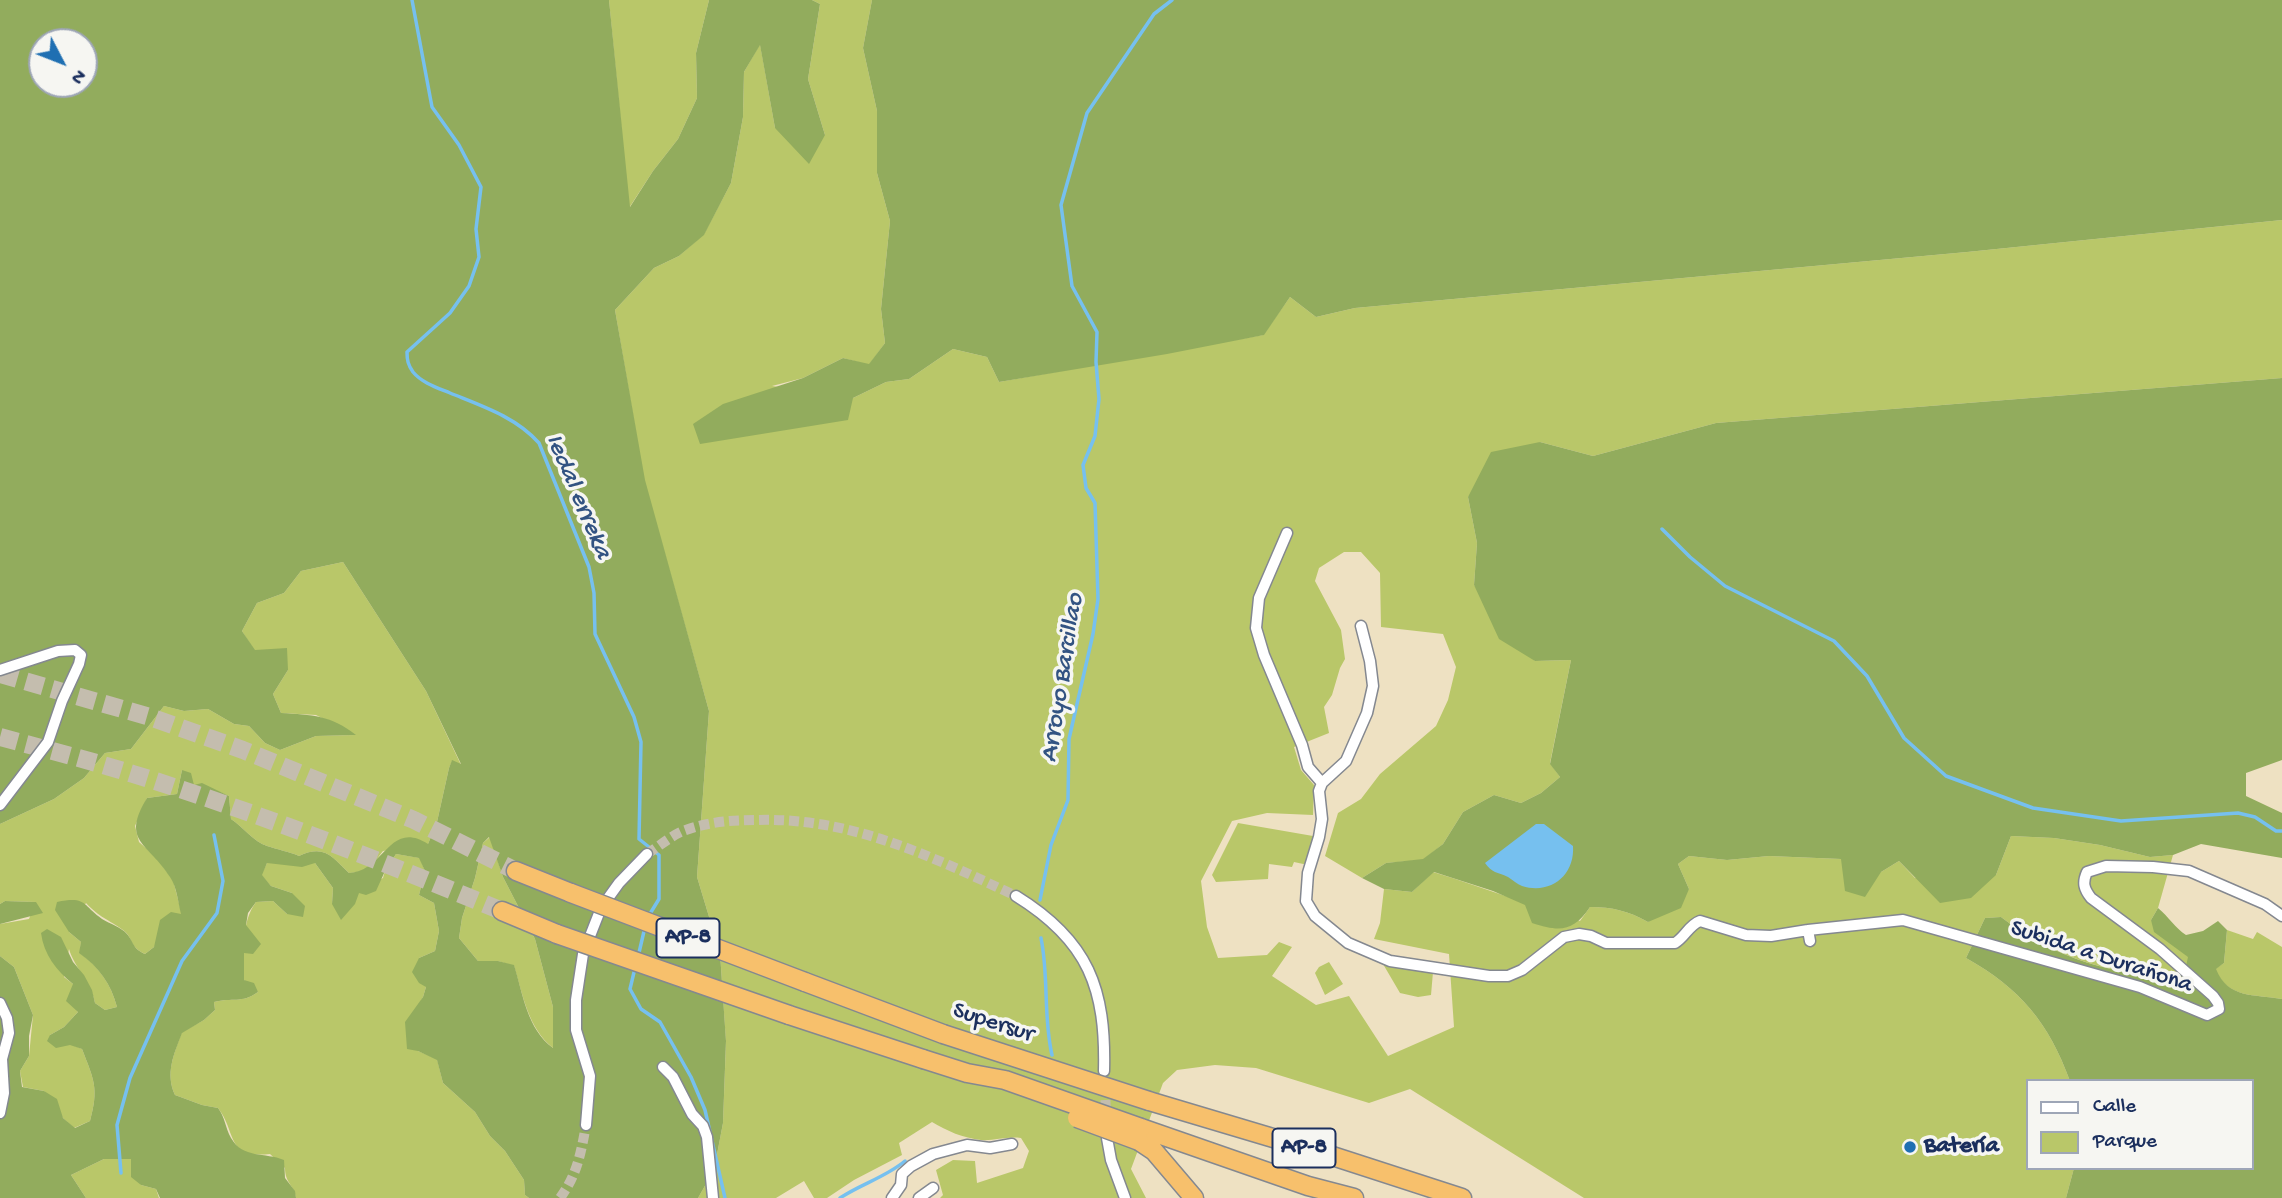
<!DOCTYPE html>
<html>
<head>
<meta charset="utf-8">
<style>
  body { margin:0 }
  #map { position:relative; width:2282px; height:1198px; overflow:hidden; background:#eee1c2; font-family:"Gochi Hand",sans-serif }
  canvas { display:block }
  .legend { position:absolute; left:2026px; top:1079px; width:228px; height:91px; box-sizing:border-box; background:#f6f6f2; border:2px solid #9ea6b7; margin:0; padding:9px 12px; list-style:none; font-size:21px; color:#1b2f5e }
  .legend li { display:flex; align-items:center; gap:14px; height:35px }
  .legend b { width:35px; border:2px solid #9ea6b7 }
  .north { position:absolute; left:28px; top:28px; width:70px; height:70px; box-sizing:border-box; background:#f6f6f2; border:2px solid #9ea6b7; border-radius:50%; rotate:132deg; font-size:19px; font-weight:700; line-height:28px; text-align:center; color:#1b2f5e }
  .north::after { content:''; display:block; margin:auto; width:24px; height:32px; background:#1f6fb2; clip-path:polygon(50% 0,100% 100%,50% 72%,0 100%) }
</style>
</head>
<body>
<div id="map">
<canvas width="2282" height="1198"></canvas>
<ul class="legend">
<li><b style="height:9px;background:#fff"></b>Calle</li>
<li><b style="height:19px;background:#b9c769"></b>Parque</li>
</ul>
<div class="north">N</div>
</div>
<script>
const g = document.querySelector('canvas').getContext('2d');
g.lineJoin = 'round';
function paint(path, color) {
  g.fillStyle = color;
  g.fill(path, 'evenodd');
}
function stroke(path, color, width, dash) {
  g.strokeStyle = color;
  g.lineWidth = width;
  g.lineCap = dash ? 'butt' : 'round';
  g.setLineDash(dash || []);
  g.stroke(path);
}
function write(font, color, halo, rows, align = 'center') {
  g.font = font + ' "Gochi Hand",sans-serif';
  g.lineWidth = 7;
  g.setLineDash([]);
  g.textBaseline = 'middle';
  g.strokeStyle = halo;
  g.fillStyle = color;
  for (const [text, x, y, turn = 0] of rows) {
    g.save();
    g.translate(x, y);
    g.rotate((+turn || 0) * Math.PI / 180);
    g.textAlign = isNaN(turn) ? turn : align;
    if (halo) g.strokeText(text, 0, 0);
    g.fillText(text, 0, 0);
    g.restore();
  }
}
const green = new Path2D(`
  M609,0H709L696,53L697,98L678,139L653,171L629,208Z
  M812,0H872L863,48L877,111V173L890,221L881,309L885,343L869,365L843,358L803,378L772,386L853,398L886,382L909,379L953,349L987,357L999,382L1263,335L1290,297L1316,317L1355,308L1967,252L2282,220V378L1716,423L1593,456L1540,442L1468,497L1477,543L1474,585L1535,661L1571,660L1550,763L1560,777L1541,793L1521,803L1494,795L1463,812L1443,844L1423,860L1386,863L1362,878L1325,856L1338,813L1361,799L1380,774L1436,726L1448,700L1456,667L1443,634L1381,627L1380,573L1361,552H1344L1319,568L1315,581L1341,630L1345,659L1340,668L1332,695L1324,707L1329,733L1294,747L1301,770L1314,785L1313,815L1267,813L1232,821L1201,881L1207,927L1218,958L1267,955L1279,942L1292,947L1272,976L1316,1005L1349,996L1388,1056L1454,1027L1449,954L1374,939L1380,923L1384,889L1412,892L1433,872C1483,887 1531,906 1580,921L1590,907C1612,907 1629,911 1648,922L1689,889L1678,864L1689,856L1727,860L1769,856L1841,859L1881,872L1899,861L1915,878L1996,875L2011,836L2054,838L2100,845L2150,857L2173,855L2158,908L2151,920L2172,944L2189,957L2183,980C2112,973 2059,961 2001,917L1985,918L1966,958C2020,988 2049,1023 2070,1081H2028V1168H2074L2066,1198H1584L1410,1089L1369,1103L1256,1068L1215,1065L1177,1070L1163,1083L1131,1169L1146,1198H940L943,1195L936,1170L953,1160L975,1161L977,1183L1023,1168L1029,1151L1021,1138C1007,1136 994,1141 981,1140C963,1138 947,1131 932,1122L899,1143L902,1155L854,1180L827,1198H814L804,1181L776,1198H698L714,1170L723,1123L726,1042L720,953L697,877L709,711L644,480L615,310L654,268L679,256L704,234L731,183L743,117L744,72L760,44L775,128L825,135L808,79L820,4Z
  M343,562L426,691L461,765L452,761L449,768L437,822L428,844L383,851C372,865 368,872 349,873C332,857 325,844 299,856C288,851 278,850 267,846C254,842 243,827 231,819L229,796L215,790L194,785L182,770L177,794L147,798L135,826L139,842L157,858L173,880L182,915L154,947L145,954C128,946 134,938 123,930C108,919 100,918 86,903L69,932L81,942L80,953C99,967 111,984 117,1007L105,1010L95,1003C91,981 75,969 69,949L64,977L73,984L74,1006L78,1012L64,1027L50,1035L82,1049C94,1080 99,1088 90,1121L74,1128L63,1118L44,1091L23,1087L20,1071L29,1056L33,1015L14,967L0,956V924L29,919L36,902L5,901L0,904V824L54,799L84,778L105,753L131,749L164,706L184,711L208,709L234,724L249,726L265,743L280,750L316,736L355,735L316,715L281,713L273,694L288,670L254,650L242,631L257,603L284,593L301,571Z
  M1238,823L1313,836L1308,865L1294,862L1292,867L1269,864L1268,879L1216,882L1212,875Z
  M490,837L503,877L535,939L553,1007V1048C528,1028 523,995 514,966L498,961H478L459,938L462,918L475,878L483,843Z
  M396,854L420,858L425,871L419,895L434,903L439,931L435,951L419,958L426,987L423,997L417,1008L418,1051L437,1059L443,1083L475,1112L490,1136L505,1151L524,1180L525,1195L529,1198H296C294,1185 285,1183 285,1168L270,1154C225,1159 237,1132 218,1108L202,1105L175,1095C165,1073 174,1054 182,1032L204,1020L215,1010L214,1002C233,997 241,1004 258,992L244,980C243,955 241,922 256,902L273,901L287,914L292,893L271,886L261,875L267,863H315L333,888L332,904L383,878L385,871Z
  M2227,930L2253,939L2257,932L2282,947V999C2254,994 2228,999 2215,969L2224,963Z
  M1329,962L1343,984L1325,995L1315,973L1319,967Z
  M1383,964L1433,972L1431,995L1418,997L1400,993Z
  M104,1159H131L141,1185L156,1189L159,1198H86L71,1175Z`);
const forest = new Path2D(`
  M0,0H609L630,207L653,171L678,139L697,98L696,53L709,0H812L820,4L808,79L825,135L809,164L775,128L760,45L744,72L743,117L731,183L704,235L679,256L654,268L615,310L645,480L709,711L697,877L720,953L726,1041L723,1123L714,1170L698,1198H529L525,1195L524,1180L505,1151L490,1136L475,1112L443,1083L437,1060L418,1051L407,1049L405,1022L423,997L426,987L419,983L412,972L419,958L435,951L439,931L434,903L419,895L425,871L419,858L396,854L385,871L376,891L366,895L359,893L355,904L341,920L332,904L333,888L315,863L302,867L267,863L262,875L271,886L292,893L305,906L303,917L287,914L273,901L256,902L248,913L246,925L261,944L253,954L244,953V980L254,983L258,992C241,1004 233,997 214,1002L215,1010L204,1020L182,1033C174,1054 165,1073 175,1095L202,1105L218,1108C225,1117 225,1127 231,1138C243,1159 265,1152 284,1160L285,1178L295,1191L296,1198H160L156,1189L141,1185L131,1177V1159H104L71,1175L86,1198H0V956L14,967L33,1015L29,1036V1056L20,1071L22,1087L44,1091L57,1099L63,1118L75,1128L90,1121C99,1088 94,1080 82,1049L70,1045L56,1048L47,1041L50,1035L64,1027L78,1012L66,1001L73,984C56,970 44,955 41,933L47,929L61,937L73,962L84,975L92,990L95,1003L105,1010L117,1007C111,984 99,967 79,953L81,942L69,932L55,910L57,902C87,896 82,905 102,919C110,924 121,927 127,934C135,944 132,948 145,954L154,947L160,920L171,912L181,914C178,903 177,887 170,877C149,843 120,842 147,798L177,794L182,770L191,773L194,785L202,783L229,796L231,819C243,827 254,842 267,846C278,850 288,851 299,856C325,844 332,857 349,873C385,871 389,819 428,844L437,822L449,768L452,760L461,764L426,691L343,562L301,571L284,593L257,603L242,631L255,650L287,648L288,670L273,694L281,713C312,715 331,715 356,735L316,736L280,750L265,743L249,726L234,724L208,709L184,711L164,706L131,749L105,753L84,778L54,799L0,824ZM42,42H84V84H42ZM489,837L503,877L535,939L553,1007V1048C527,1029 523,994 514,965L498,961H478L459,938L462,918L475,878L483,843Z
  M872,0H2282V220L1967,252L1355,308L1316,317L1290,297L1264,335L1167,354L999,382L987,357L953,349L909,379L886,382L853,398L848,420L700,444L693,424L723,404L803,378L843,358L869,364L885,343L881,309L890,221L877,173V111L863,48Z
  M2282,378V760L2246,773V796L2282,813V858L2201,844L2173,855L2150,857L2100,845L2054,838L2011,836L1996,875L1971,898L1940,903L1899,861L1881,872L1865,897L1845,891L1841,859L1769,856L1727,860L1689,856L1678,864L1689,889L1681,908L1648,922C1629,911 1612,907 1590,907C1573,932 1560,932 1532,923L1525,905L1493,891L1434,872L1412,892L1384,889L1362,878L1386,863L1423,859L1443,844L1463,812L1494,795L1521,803L1541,793L1560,777L1550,764L1571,660L1535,661L1499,639L1474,585L1477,543L1468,497L1491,452L1540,442L1593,456L1716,423Z
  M5,901L36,902L43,913L0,924V904Z
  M2158,908C2169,917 2175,928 2186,935L2203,931L2218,921L2227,930L2224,963L2216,969C2228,999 2254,994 2282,999V1198H2066L2074,1168H2252V1081H2070C2049,1023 2020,988 1966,958L1985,918L2001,917C2059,961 2111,973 2183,980L2188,957L2154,932L2151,920Z`);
const water = new Path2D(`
  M1536,824H1544L1573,846C1575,875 1551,895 1522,886C1517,884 1513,880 1508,877C1497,872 1492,873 1485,863Z`);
const stream = new Path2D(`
  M412,0L432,107L459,145L481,187L476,229L479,257L469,286L450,313L407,352C407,360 408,365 413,372C422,383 438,388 450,393C482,406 516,417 539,443L589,567L594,593L595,634L634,717L641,742L639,839L659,855V899L648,917
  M1662,529L1690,557L1725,586L1834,641L1867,676L1904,738L1946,776L2033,808L2121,821L2238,813L2255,817L2276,831H2282
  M1040,900L1051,845L1068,800L1069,739L1093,634L1098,599L1095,503L1086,488L1083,465L1095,436L1099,399L1096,362L1097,332L1072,286L1061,205L1087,113L1154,14L1172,0
  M1041,938C1049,977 1043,1016 1052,1055
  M638,957L645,927
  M635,968L630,989L641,1009L660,1022L691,1077L705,1110L725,1198
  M121,1173L117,1125L130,1078L182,961L217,913L223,881L214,835
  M840,1198C861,1184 886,1177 905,1161`);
const minorTunnel = new Path2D(`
  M647,854C658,847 671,836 683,831C707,822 731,820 757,820C851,817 933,857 1016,896
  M1105,1085L1106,1119
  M560,1198C577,1175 581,1153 586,1125`);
const motorwayTunnel = new Path2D(`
  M0,674L150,717L243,750L414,820L516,871
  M0,737C44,749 89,760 133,774C259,813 381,861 502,911`);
const minor = new Path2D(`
  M1287,533L1259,598L1256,628L1264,655L1302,745L1308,767L1322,783
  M1361,626L1370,661L1373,686L1367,713L1346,761L1322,783L1319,791L1322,819L1319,837L1308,873L1306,901L1315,916L1348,943L1390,961L1489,976H1508L1522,970L1564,937L1579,934L1591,936L1606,943H1675C1685,937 1689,925 1700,921L1746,935L1771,936L1808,930L1903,920L2140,987L2207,1015L2219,1009L2218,1003L2213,996L2160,949L2091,898C2084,889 2082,883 2087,872L2106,866L2153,867L2189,871L2265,904L2282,916
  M0,670L58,651L75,650L81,655L79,664L62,701L48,742L0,805
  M1016,896C1089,941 1106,989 1104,1071
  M1808,930L1810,941
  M0,1003L7,1018L9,1033L2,1059L4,1093L0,1113
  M663,1067L673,1077L692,1114L703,1126L707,1137L713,1198
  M586,1125L590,1076L576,1030V1000L583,954L601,908L619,883L647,854
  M1107,1138L1111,1160L1125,1198
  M892,1198L901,1185L902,1174L911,1166L933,1154L967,1145L990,1148L1012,1144
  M919,1198L933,1188`);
const motorway = new Path2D(`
  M516,871L571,893
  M502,911L557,934
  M805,982L943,1034
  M789,1015L923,1059
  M1149,1101L1320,1152L1462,1198
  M1141,1128L1308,1186L1354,1198
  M1139,1141L1154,1151L1194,1198`);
const motorwayBridge = new Path2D(`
  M571,893L805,982
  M557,934L789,1015
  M943,1034L1149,1101
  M923,1059L967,1073L1005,1080L1141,1128
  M1077,1118L1139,1141`);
const markers = [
  [1910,1147,7,"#1f6fb2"]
];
const shields = [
  [688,938,63],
  [1304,1148,63]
];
const shieldNames = [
  ["AP-8",688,938],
  ["AP-8",1304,1148]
];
const streetNames = [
  ["Subida a Durañona",2101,958,18],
  ["Supersur",993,1024,18]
];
const poiNames = [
  ["Batería",1924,1147]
];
const waterNames = [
  ["Iedal erreka",577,497,67],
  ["Arroyo Barcillao",1064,678,-81]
];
paint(green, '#b9c769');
paint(forest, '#92ac5d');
paint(water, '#76c0ef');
stroke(stream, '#76c0ef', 3.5);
stroke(minorTunnel, '#c4bdae', 10, [10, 5]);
stroke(motorwayTunnel, '#c4bdae', 18, [18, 9]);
stroke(minor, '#848890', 13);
stroke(motorway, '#848890', 21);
stroke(minor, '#fff', 10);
stroke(motorway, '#f7c06c', 18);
stroke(motorwayBridge, '#848890', 21, []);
stroke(motorwayBridge, '#f7c06c', 18);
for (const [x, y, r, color] of markers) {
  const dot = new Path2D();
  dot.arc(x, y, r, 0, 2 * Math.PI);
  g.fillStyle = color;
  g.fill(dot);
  stroke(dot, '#f6f6f2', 2.5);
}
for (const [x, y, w] of shields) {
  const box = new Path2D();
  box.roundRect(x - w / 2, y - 19.5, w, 39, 5);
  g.fillStyle = '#f6f6f2';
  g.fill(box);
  stroke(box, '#1b2f5e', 2);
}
write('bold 23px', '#1b2f5e', null, shieldNames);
write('24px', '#1b2f5e', '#f6f6f2', streetNames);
write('bold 24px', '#1b2f5e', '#f6f6f2', poiNames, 'left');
write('italic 26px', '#325382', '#f6f6f2', waterNames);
</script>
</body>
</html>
